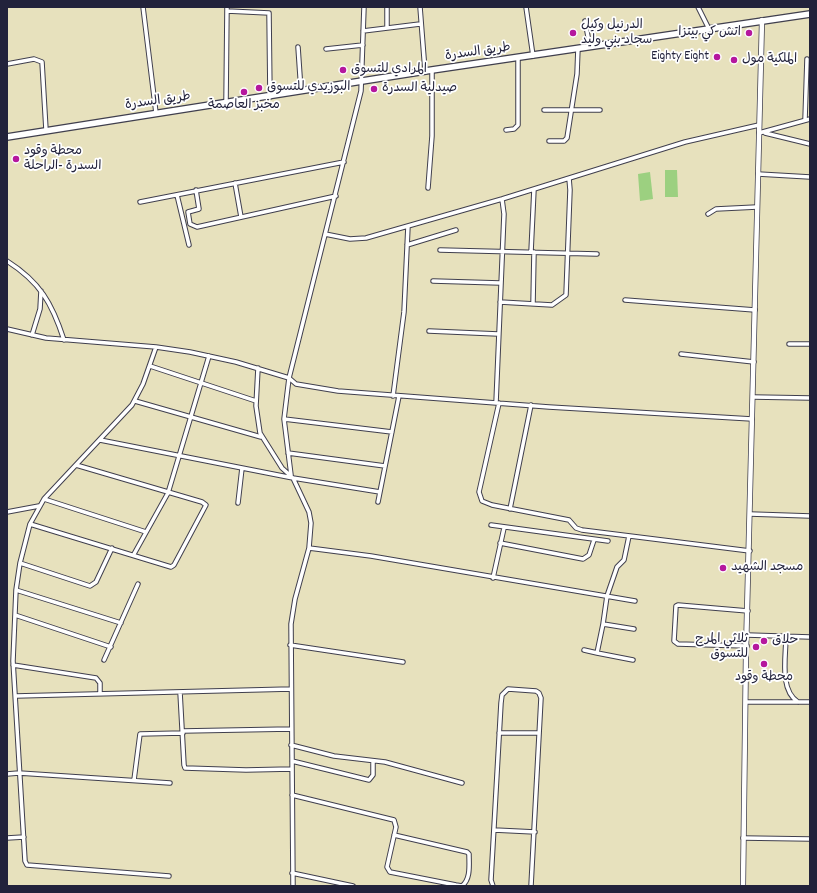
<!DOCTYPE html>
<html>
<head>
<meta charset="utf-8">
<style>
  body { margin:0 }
  #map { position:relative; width:817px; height:893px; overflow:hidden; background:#e7e1bd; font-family:Dekko,sans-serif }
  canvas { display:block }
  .frame { position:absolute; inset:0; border:8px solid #22223b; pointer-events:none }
</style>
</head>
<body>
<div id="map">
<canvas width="817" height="893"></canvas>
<div class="frame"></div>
</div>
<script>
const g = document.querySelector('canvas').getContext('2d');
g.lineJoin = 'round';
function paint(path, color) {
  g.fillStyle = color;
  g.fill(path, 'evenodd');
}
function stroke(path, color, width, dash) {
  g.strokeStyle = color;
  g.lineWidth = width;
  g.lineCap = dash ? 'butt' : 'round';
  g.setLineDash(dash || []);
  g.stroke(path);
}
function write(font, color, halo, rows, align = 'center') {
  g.font = font + ' Dekko,"Playpen Sans Arabic",sans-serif';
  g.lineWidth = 3.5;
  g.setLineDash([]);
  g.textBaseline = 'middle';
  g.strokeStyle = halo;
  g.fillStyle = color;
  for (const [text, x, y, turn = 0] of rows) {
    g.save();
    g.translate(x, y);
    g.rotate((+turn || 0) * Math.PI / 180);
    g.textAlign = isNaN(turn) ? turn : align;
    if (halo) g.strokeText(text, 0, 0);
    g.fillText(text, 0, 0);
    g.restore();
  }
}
const green = new Path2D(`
  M665,170H677L678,197H665Z
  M650,172L653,199L640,201L638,174Z`);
const minor = new Path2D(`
  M143,7L156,113
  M387,7V28
  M420,7L425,71
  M526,7L533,56
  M698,7L709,29
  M227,11L269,13L270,97
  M585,21L590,47
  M363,31L420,24
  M298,47L301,91
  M326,49L363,45
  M7,64L34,59L42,62L46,130
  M226,103L227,7
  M544,110H600
  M805,120L807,59
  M506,130L514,129L518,125V58
  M759,133L810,119
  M765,133L810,144
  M549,141H564L567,138L577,74L578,48
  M758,174L810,177
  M235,183L241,217
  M428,188L432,136V70
  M196,190L199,209L188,212L190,224L197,227L336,196
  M177,195L189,245
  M140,202L344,162
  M708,214L716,209L757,207
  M325,234L350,239L366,238L502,199L685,142L759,125
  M407,245L456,230
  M440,250L597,254
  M531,252L534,189
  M7,261C40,282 52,303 64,340
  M433,281L500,283
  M625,300L755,310
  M500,302L552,305L566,295L570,190L569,178
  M533,304L534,252
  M7,329L46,338L156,347
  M429,331L498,334
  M32,335L40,309L41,291
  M789,344H810
  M681,354L754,362
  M150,366L256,401
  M258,368L256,406L260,433L282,468L293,478L309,512L311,523L309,548L295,599L291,624L293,886
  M393,396L404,312L408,226
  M753,397L810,398
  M135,401L261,437
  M496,403L504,214L502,199
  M499,403L479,492L482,501L492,505L569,520L576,528L582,530L750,551
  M284,419L392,432
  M100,440L293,478L380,492
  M288,453L385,466
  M291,475L284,419L289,378L361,91L364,7
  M44,499L146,532
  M378,502L399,396
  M238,503L242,468
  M510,509L531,405
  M7,512L39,506
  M750,514L810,516
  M30,524L171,567L174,565L206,505L202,502L76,465
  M491,525L608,541
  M629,536L624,560L617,567L607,596L603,624L634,629
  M500,543L583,559L589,555L594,540
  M309,548L371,556L635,601
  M134,554L168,493L209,356
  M20,563L90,586L96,582L112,548
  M493,578L504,528
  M16,590L121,623
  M15,615L111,647
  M603,624L597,653L633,660
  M747,635L810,637
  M786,636C786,656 779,690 798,702
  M290,645L403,662
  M747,646L678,644L674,641L676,606L678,605L748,611
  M584,650L597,653
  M104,660L138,584
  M13,665L96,678L100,683V694
  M180,692L184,765L185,768L246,770L292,769
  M16,696L291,689
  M746,702H810
  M183,731L291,729
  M499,733H539
  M291,745L334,756L385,762L462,783
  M292,761L369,780L373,775V761
  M7,774L19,773L170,783
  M134,780L140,734L183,733
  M292,795L394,820L396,827L387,867L390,872L456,885L462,886C471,879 469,865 469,854L467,852L394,835
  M494,830L535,832
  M7,838L24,837
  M743,838L810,839
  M292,873L353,886
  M169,876L27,865L25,861L13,661L16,590L20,563L30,524L44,499L132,405L143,384L156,347L190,352L236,362L289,378L296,384L338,391L549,407L752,419
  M493,886L491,880L501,703L502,695L508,689L536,691L539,693L541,698L531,886`);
const tertiary = new Path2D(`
  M743,886L746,651L762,20`);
const primary = new Path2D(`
  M7,137L432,70L810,14`);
const markers = [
  [573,33,4,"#b5179e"],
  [749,33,4,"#b5179e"],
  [717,57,4,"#b5179e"],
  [734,60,4,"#b5179e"],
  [343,70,4,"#b5179e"],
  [259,88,4,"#b5179e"],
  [374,89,4,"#b5179e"],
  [244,92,4,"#b5179e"],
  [16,159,4,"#b5179e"],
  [723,568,4,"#b5179e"],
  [764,641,4,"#b5179e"],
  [756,647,4,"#b5179e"],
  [764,664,4,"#b5179e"]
];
const poiNames = [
  ["الدرنيل وكيل",581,26],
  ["سجاد بني وليد",581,41],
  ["اتش كي بيتزا",741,33,"right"],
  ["Eighty Eight",709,57,"right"],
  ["الملكية مول",742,60],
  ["المرادي للتسوق",351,70],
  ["البوزيدي للتسوق",267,88],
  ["صيدلية السدرة",382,89],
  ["مخبز العاصمة",244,106,"center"],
  ["محطة وقود",24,152],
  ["السدرة -الراحلة",24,167],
  ["مسجد الشهيد",731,568],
  ["ثلاثي المرح",748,640,"right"],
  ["للتسوق",748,655,"right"],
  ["حلاق",772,641],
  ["محطة وقود",764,678,"center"]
];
const streetNames = [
  ["طريق السدرة",478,53,-8],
  ["طريق السدرة",158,102,-8]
];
paint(green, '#9cd080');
stroke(minor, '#403f4e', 5.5);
stroke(tertiary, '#403f4e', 6);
stroke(primary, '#403f4e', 8);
stroke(minor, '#fff', 3.5);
stroke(tertiary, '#fff', 4.5);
stroke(primary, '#fff', 5.5);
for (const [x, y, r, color] of markers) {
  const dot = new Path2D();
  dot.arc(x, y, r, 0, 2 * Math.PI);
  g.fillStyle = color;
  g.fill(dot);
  stroke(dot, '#fff', 1.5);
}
write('13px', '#22223b', '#fff', poiNames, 'left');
write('13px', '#22223b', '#fff', streetNames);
</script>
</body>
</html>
